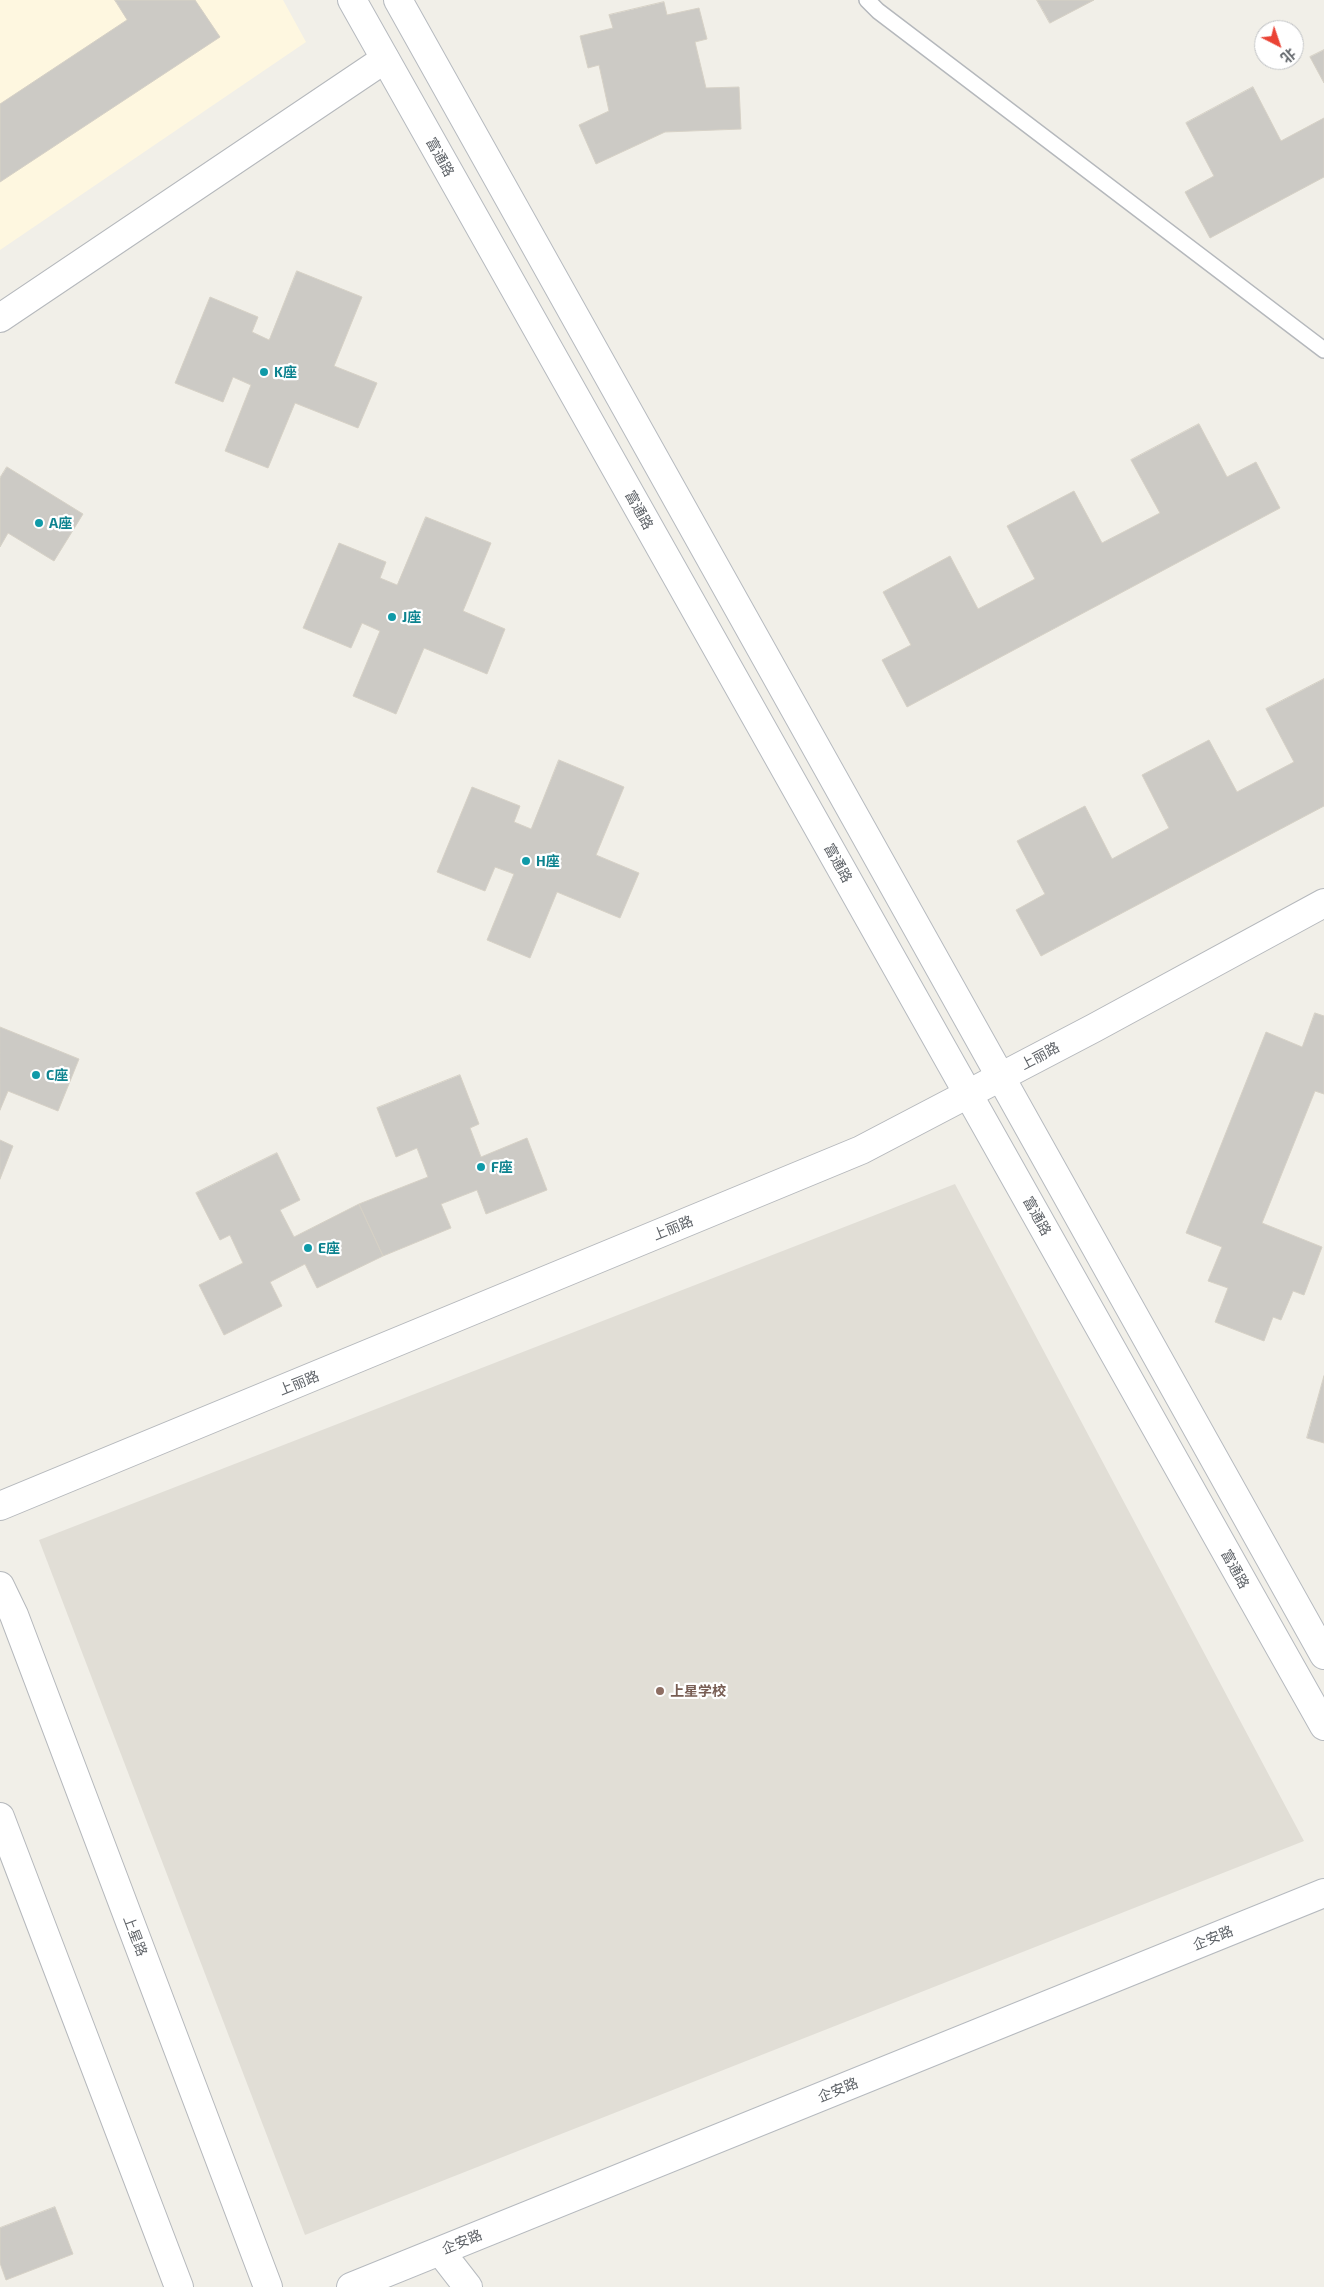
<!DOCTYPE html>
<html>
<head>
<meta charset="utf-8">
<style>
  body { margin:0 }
  #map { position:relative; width:1324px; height:2287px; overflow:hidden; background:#f1efe8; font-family:"Exo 2","Noto Sans SC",sans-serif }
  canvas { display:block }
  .north { position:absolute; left:1254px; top:20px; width:50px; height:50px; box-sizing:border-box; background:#fff; border:1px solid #bfc1c3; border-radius:50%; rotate:139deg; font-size:14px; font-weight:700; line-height:20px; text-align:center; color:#5f6368 }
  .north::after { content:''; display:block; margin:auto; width:18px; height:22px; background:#ea4335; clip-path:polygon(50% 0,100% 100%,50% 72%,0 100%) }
</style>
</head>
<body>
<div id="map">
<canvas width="1324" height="2287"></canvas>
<div class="north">北</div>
</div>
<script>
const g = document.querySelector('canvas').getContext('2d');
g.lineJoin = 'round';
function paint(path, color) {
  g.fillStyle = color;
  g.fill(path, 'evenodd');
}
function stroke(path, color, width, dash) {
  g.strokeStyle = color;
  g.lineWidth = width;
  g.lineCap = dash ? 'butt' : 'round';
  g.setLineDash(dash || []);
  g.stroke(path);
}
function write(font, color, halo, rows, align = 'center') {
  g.font = font + ' "Exo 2","Noto Sans SC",sans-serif';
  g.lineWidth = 4.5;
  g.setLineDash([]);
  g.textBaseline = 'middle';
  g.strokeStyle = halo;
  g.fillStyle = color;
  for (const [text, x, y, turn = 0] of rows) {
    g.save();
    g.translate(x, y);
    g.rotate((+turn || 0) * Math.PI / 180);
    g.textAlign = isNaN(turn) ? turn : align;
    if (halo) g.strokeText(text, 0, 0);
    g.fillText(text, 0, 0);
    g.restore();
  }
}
const commercial = new Path2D(`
  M0,0H283L306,42L0,250Z`);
const education = new Path2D(`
  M955,1184L1304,1841L305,2235L39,1540Z`);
const building = new Path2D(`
  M115,0H195L220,37L0,182V104L127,20Z
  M1037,0H1094L1050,23Z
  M664,2L667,15L699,8L707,39L695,42L706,88L739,87L741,129L665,132L596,164L579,125L609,111L599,65L588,68L580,36L613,28L609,15Z
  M1324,50V83L1310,57Z
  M1253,87L1281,141L1324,118V177L1210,238L1185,192L1214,176L1186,123Z
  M297,271L362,297L334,366L377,383L358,428L295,403L268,468L225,451L251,385L233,377L223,402L175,383L210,297L258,317L252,332L269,340Z
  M1199,424L1227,477L1256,462L1280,508L907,707L882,660L911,645L883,592L950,556L978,609L1035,579L1007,526L1074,491L1102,543L1160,513L1131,460Z
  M7,467L83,514L54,561L8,533L0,547V478Z
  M426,517L491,543L463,611L505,629L487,674L424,648L396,714L353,696L380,631L362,623L351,648L303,628L339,543L386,562L380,578L397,585Z
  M1324,679V806L1041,956L1016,910L1045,894L1017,841L1085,806L1112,859L1169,828L1142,775L1209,740L1237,792L1294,762L1266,709Z
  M559,760L624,787L596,855L639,873L620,918L557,892L530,958L487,940L514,874L495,867L485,891L437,872L472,787L520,806L514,822L531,829Z
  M1315,1013L1324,1016V1094L1315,1091L1262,1223L1322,1247L1304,1295L1293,1291L1281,1320L1273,1317L1264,1341L1215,1322L1228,1288L1208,1281L1222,1247L1186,1233L1266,1032L1302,1047Z
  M0,1027L79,1059L58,1111L8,1091L0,1110Z
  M460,1075L479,1124L470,1128L481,1157L527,1138L547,1190L486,1214L477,1190L441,1204L451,1228L383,1256L359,1204L428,1177L417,1148L396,1157L377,1108Z
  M0,1140L13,1146L0,1179Z
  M277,1153L300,1200L280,1210L294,1237L359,1204L383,1256L317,1288L305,1264L270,1282L282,1306L224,1335L199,1285L243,1263L230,1235L220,1240L196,1193Z
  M1324,1376V1443L1307,1438Z
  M55,2207L73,2254L6,2280L0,2263V2228Z`);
const lane = new Path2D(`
  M867,0L878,11L1324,350`);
const street = new Path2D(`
  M0,318L385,59
  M0,1506L861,1150L1094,1028L1324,903
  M0,1586L14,1615L268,2287
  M0,1817L179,2287`);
const secondary = new Path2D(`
  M352,0L1324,1726
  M398,0L1324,1655
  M440,2251L468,2287
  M351,2287L1324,1893`);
const markers = [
  [264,372,5,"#0f9aa8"],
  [39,523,5,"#0f9aa8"],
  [392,617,5,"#0f9aa8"],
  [526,861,5,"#0f9aa8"],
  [36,1075,5,"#0f9aa8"],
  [481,1167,5,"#0f9aa8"],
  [308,1248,5,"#0f9aa8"],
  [660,1691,5,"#8d6e63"]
];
const streetNames = [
  ["富通路",440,157,61],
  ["富通路",639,510,61],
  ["富通路",838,863,61],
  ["上丽路",1040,1056,-28],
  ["富通路",1037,1216,61],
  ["上丽路",673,1228,-22],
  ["上丽路",299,1383,-22],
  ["富通路",1235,1569,61],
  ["上星路",135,1936,69],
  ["企安路",1213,1938,-22],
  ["企安路",838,2090,-22],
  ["企安路",462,2242,-22]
];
const cultureNames = [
  ["K座",274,372],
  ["A座",49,523],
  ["J座",402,617],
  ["H座",536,861],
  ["C座",46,1075],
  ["F座",491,1167],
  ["E座",318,1248]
];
const educationNames = [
  ["上星学校",670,1691]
];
paint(commercial, '#fef7e0');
paint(education, '#e1ded6');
paint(building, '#cccac5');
stroke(building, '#d6d1c6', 1);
stroke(lane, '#b5b8bc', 18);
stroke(street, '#b5b8bc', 30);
stroke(secondary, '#b6babf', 30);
stroke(lane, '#fff', 15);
stroke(street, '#fff', 28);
stroke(secondary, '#fff', 28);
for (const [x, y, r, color] of markers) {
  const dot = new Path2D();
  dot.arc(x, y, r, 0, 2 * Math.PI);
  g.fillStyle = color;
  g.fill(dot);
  stroke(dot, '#fff', 2);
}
write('14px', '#5f6368', '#fff', streetNames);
write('bold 14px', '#0d838f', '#fff', cultureNames, 'left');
write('bold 14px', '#785e54', '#fff', educationNames, 'left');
</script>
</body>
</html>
